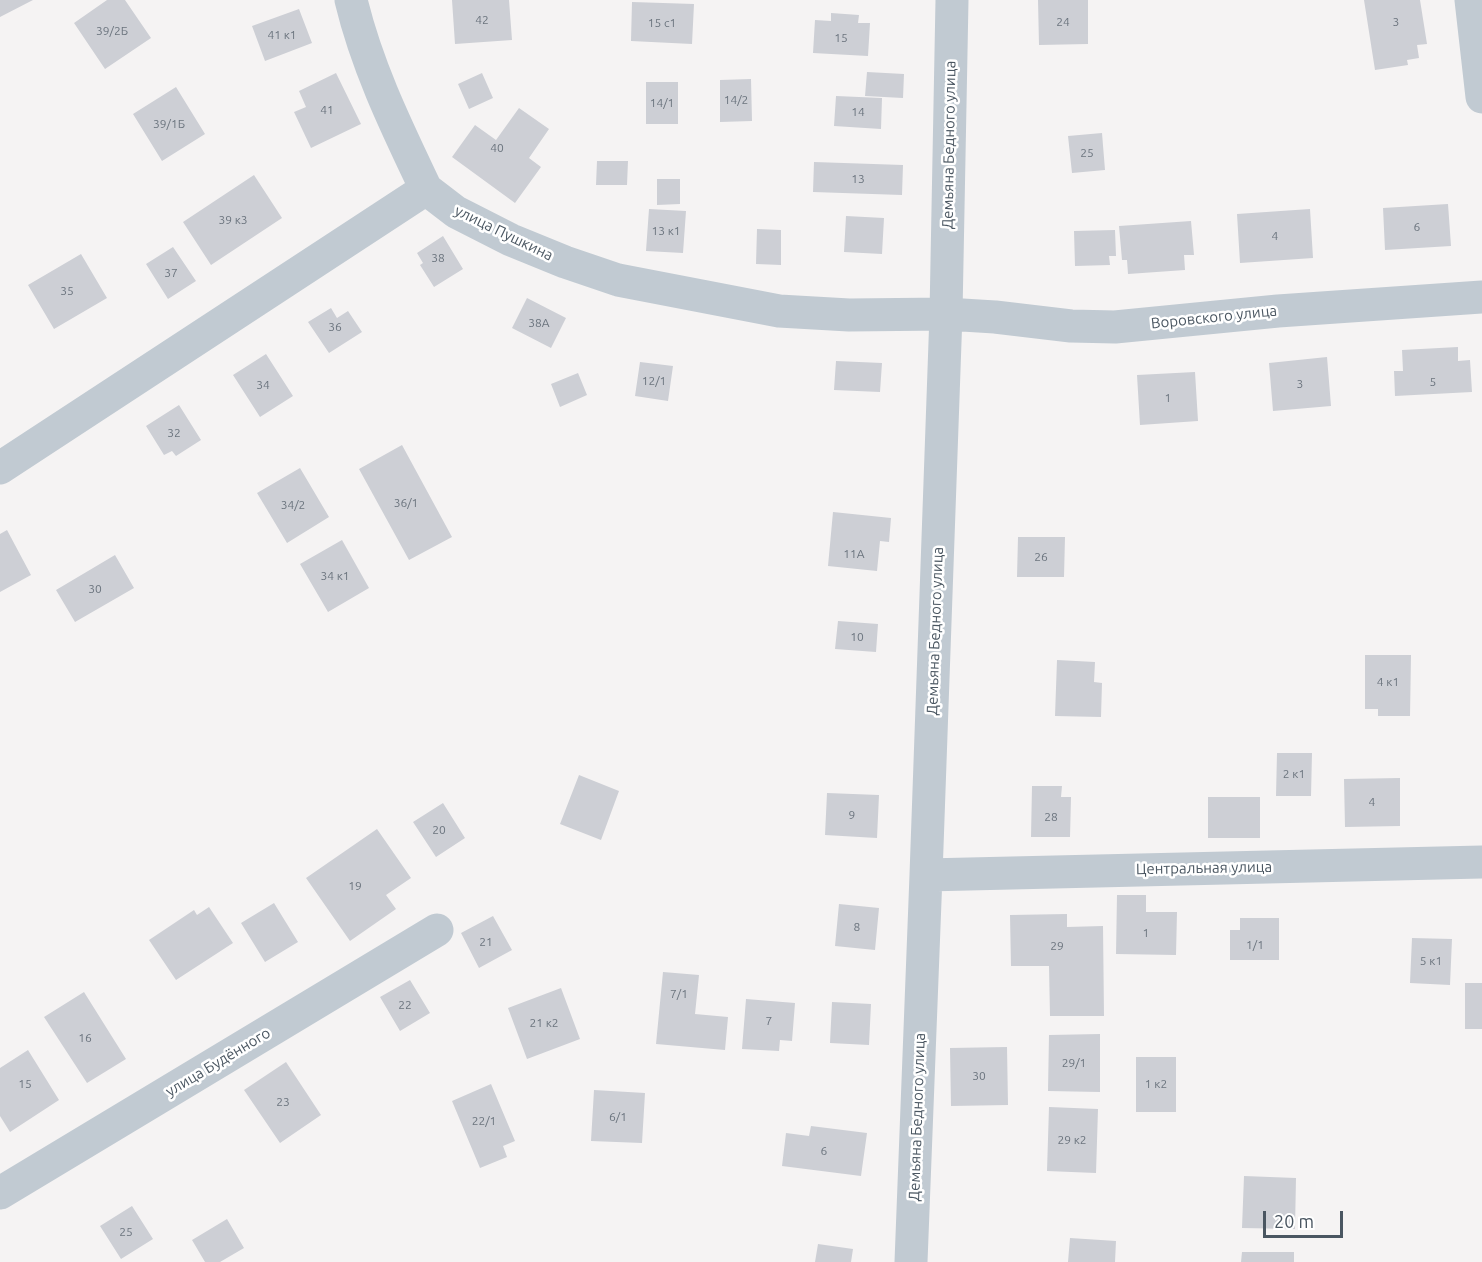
<!DOCTYPE html>
<html>
<head>
<meta charset="utf-8">
<style>
  body { margin:0 }
  #map { position:relative; width:1482px; height:1262px; overflow:hidden; background:#f5f3f3; font-family:Ubuntu,sans-serif }
  canvas { display:block }
  .scale { position:absolute; left:1263px; top:1211px; width:80px; height:27px; box-sizing:border-box; border:3px solid #4a5661; border-top:0; padding-left:8px; font-size:18px; line-height:21px; white-space:nowrap; color:#4a5661; -webkit-text-stroke:4px #fff; paint-order:stroke }
</style>
</head>
<body>
<div id="map">
<canvas width="1482" height="1262"></canvas>
<div class="scale">20 m</div>
</div>
<script>
const g = document.querySelector('canvas').getContext('2d');
g.lineJoin = 'round';
function paint(path, color) {
  g.fillStyle = color;
  g.fill(path, 'evenodd');
}
function stroke(path, color, width, dash) {
  g.strokeStyle = color;
  g.lineWidth = width;
  g.lineCap = dash ? 'butt' : 'round';
  g.setLineDash(dash || []);
  g.stroke(path);
}
function write(font, color, halo, rows, align = 'center') {
  g.font = font + ' Ubuntu,sans-serif';
  g.lineWidth = 5;
  g.setLineDash([]);
  g.textBaseline = 'middle';
  g.strokeStyle = halo;
  g.fillStyle = color;
  for (const [text, x, y, turn = 0] of rows) {
    g.save();
    g.translate(x, y);
    g.rotate((+turn || 0) * Math.PI / 180);
    g.textAlign = isNaN(turn) ? turn : align;
    if (halo) g.strokeText(text, 0, 0);
    g.fillText(text, 0, 0);
    g.restore();
  }
}
const building = new Path2D(`
  M0,0H33L0,17Z
  M107,0H125L151,38L105,69L74,23Z
  M452,0H509L512,40L455,44Z
  M1038,0H1088V44L1039,45Z
  M1364,0H1420L1427,44L1417,45L1419,58L1407,60L1408,65L1375,70Z
  M632,2L694,4L692,44L631,41Z
  M299,9L312,43L265,61L252,26Z
  M831,13L859,15L858,23H870L868,56L813,53L815,20L831,21Z
  M867,72L904,74L903,98L865,96Z
  M336,73L361,124L311,148L294,112L306,107L299,91Z
  M482,73L493,98L469,109L458,84Z
  M751,79L752,121L720,122V80Z
  M646,82H678V124H646Z
  M176,87L205,134L162,161L133,114Z
  M836,96L882,98L881,129L834,126Z
  M519,108L549,129L529,158L541,167L515,203L452,157L475,125L496,140Z
  M1102,133L1105,170L1072,173L1068,136Z
  M597,161H628L627,185H596Z
  M814,162L903,165L902,195L813,192Z
  M254,175L282,218L211,265L183,222Z
  M657,179H680V204L657,205Z
  M1448,204L1451,246L1385,250L1383,208Z
  M649,209L686,211L683,253L646,251Z
  M1310,209L1313,258L1240,263L1237,214Z
  M846,216L884,218L882,254L844,252Z
  M1191,221L1194,255H1184L1185,270L1128,274L1127,260H1122L1119,226Z
  M757,229L781,230V265L756,264Z
  M1115,230L1116,256H1109L1110,265L1075,266L1074,231Z
  M443,236L463,269L434,287L420,265L423,263L417,253Z
  M173,247L196,281L168,299L146,264Z
  M81,254L107,298L54,329L28,285Z
  M527,298L566,318L551,348L512,328Z
  M331,308L337,318L348,311L362,332L329,353L308,322Z
  M1458,347V361L1470,360L1472,392L1395,396L1394,371H1403L1402,350Z
  M266,354L293,396L260,417L233,375Z
  M1327,357L1331,406L1273,411L1269,363Z
  M836,361L882,363L880,392L834,390Z
  M640,362L673,366L668,401L635,396Z
  M1195,372L1198,421L1140,425L1137,375Z
  M578,373L587,395L560,407L551,384Z
  M179,405L201,440L176,456L172,451L164,455L146,426Z
  M402,445L452,537L409,560L359,469Z
  M300,468L329,517L287,543L257,493Z
  M833,512L891,518L889,542L880,541L877,571L828,566Z
  M7,530L31,575L0,592V534Z
  M1018,537H1065L1064,577H1017Z
  M342,540L369,588L328,612L300,564Z
  M115,555L134,588L75,622L56,590Z
  M838,621L878,624L876,652L835,649Z
  M1365,655H1411L1410,716H1378V709H1365Z
  M1057,660L1095,662L1094,682L1102,683L1101,717L1055,716Z
  M1277,753H1312L1311,796H1276Z
  M579,775L619,791L601,840L560,824Z
  M1400,778V826L1345,827L1344,779Z
  M1032,786H1062L1061,797H1071L1070,837H1031Z
  M827,793L879,795L877,838L825,835Z
  M1208,797H1260V838H1208Z
  M443,803L465,838L436,857L413,822Z
  M377,829L411,878L386,895L396,909L350,941L306,878Z
  M1117,895H1146V912H1177L1176,955L1116,954Z
  M274,903L298,942L265,962L241,923Z
  M839,904L879,908L875,950L835,946Z
  M209,907L233,943L176,980L149,940L194,910L197,915Z
  M1067,914V927L1103,926L1104,1016H1050L1049,966H1011L1010,915Z
  M493,916L512,950L479,968L461,933Z
  M1240,918H1279V960H1230V930H1240Z
  M1412,938L1452,939L1450,985L1410,983Z
  M663,972L699,975L695,1014L728,1017L725,1050L656,1044Z
  M410,980L430,1013L400,1031L380,997Z
  M1465,983H1482V1029H1465Z
  M561,988L580,1039L527,1059L508,1008Z
  M84,992L126,1059L87,1083L44,1017Z
  M746,999L795,1003L792,1041L780,1040L779,1051L742,1049Z
  M832,1002L871,1004L869,1045L830,1043Z
  M1100,1034V1092L1048,1091L1049,1035Z
  M1007,1047L1008,1105L951,1106L950,1048Z
  M28,1050L59,1100L10,1132L0,1116V1068Z
  M1136,1057H1176V1112H1136Z
  M286,1062L321,1115L280,1143L244,1090Z
  M491,1084L515,1141L503,1146L507,1157L480,1168L452,1101Z
  M594,1090L645,1093L642,1143L591,1141Z
  M1049,1107L1098,1109L1096,1173L1047,1171Z
  M811,1126L867,1133L861,1176L782,1166L786,1133L809,1136Z
  M1244,1176L1296,1178L1295,1229L1242,1228Z
  M132,1206L153,1239L121,1259L100,1226Z
  M227,1219L244,1248L220,1262H205L192,1240Z
  M1070,1238L1116,1241L1115,1262H1068Z
  M818,1244L853,1249L851,1262H815Z
  M1242,1252H1294V1262H1241Z`);
const minor = new Path2D(`
  M351,0C367,67 397,128 426,189
  M1471,0L1482,97
  M0,468L426,189L456,212L511,240L565,262L618,280L779,311L849,315L946,314L995,317L1071,326L1115,327L1278,311L1482,297
  M926,875L1482,862
  M0,1193L437,930
  M911,1262L926,875L946,314L952,0`);
const numberNames = [
  ["42",482,20],
  ["24",1063,22],
  ["3",1396,22],
  ["15 с1",662,23],
  ["39/2Б",112,31],
  ["41 к1",282,35],
  ["15",841,38],
  ["14/2",736,100],
  ["14/1",662,103],
  ["41",327,110],
  ["14",858,112],
  ["39/1Б",169,124],
  ["40",497,148],
  ["25",1087,153],
  ["13",858,179],
  ["39 к3",233,220],
  ["6",1417,227],
  ["13 к1",666,231],
  ["4",1275,236],
  ["38",438,258],
  ["37",171,273],
  ["35",67,291],
  ["38А",539,323],
  ["36",335,327],
  ["12/1",654,381],
  ["5",1433,382],
  ["3",1300,384],
  ["34",263,385],
  ["1",1168,398],
  ["32",174,433],
  ["36/1",406,503],
  ["34/2",293,505],
  ["11А",854,554],
  ["26",1041,557],
  ["34 к1",335,576],
  ["30",95,589],
  ["10",857,637],
  ["4 к1",1388,682],
  ["2 к1",1294,774],
  ["4",1372,802],
  ["9",852,815],
  ["28",1051,817],
  ["20",439,830],
  ["19",355,886],
  ["8",857,927],
  ["1",1146,933],
  ["21",486,942],
  ["1/1",1255,945],
  ["29",1057,946],
  ["5 к1",1431,961],
  ["7/1",679,994],
  ["22",405,1005],
  ["7",769,1021],
  ["21 к2",544,1023],
  ["16",85,1038],
  ["29/1",1074,1063],
  ["30",979,1076],
  ["15",25,1084],
  ["1 к2",1156,1084],
  ["23",283,1102],
  ["6/1",618,1117],
  ["22/1",484,1121],
  ["29 к2",1072,1140],
  ["6",824,1151],
  ["25",126,1232]
];
const streetNames = [
  ["Демьяна Бедного улица",949,145,-89],
  ["улица Пушкина",504,233,26],
  ["Воровского улица",1214,317,-6],
  ["Демьяна Бедного улица",935,631,-88],
  ["Центральная улица",1204,868,-1],
  ["улица Будённого",218,1062,-31],
  ["Демьяна Бедного улица",917,1117,-88]
];
paint(building, '#cdcfd5');
stroke(minor, '#c1cad2', 33);
write('12px', '#6b747e', null, numberNames);
write('15px', '#4a5661', '#fff', streetNames);
</script>
</body>
</html>
